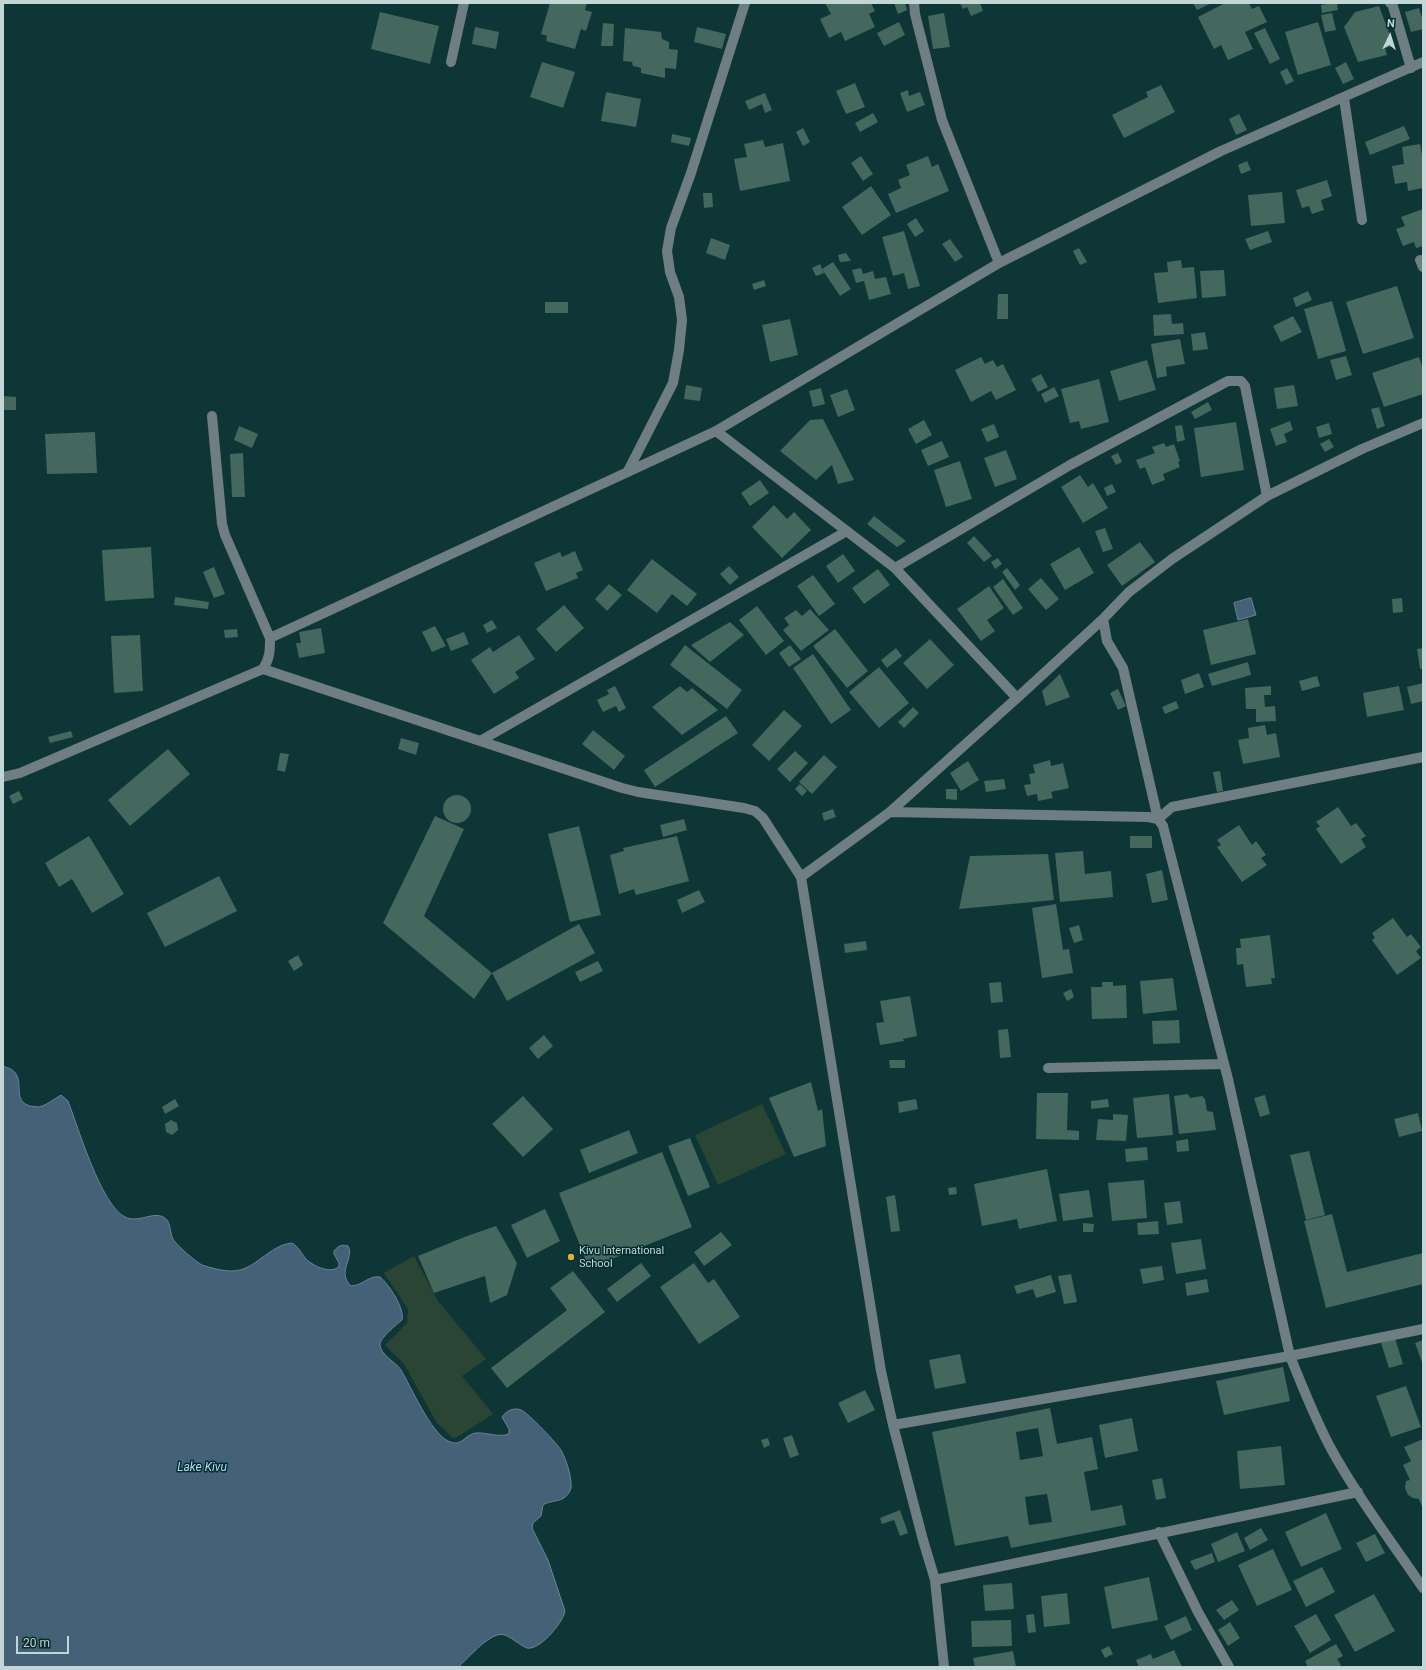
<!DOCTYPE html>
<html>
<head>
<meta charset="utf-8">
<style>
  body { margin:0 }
  #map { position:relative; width:1426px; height:1670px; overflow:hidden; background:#0e3637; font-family:Roboto,sans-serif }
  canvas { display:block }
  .frame { position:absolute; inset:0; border:4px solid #c2d6d6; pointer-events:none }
  .north { position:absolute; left:1370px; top:16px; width:40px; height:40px; -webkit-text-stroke:3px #022c2d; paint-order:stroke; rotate:4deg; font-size:11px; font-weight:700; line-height:16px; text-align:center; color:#c2d6d6 }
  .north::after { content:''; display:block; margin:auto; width:14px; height:18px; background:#c2d6d6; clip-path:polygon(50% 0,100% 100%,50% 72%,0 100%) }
  .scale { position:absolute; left:16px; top:1636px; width:53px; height:18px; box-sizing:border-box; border:2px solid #c2d6d6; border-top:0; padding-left:5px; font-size:12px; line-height:14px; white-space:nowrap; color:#c2d6d6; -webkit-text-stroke:3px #022c2d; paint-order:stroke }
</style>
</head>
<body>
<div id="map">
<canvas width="1426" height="1670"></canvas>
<div class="frame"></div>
<div class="north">N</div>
<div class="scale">20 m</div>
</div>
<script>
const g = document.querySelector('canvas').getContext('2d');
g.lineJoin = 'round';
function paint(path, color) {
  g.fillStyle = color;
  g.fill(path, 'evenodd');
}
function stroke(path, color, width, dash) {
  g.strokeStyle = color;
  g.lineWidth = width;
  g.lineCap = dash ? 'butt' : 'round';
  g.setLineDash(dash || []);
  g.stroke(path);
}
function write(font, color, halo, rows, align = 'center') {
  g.font = font + ' Roboto,sans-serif';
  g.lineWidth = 3;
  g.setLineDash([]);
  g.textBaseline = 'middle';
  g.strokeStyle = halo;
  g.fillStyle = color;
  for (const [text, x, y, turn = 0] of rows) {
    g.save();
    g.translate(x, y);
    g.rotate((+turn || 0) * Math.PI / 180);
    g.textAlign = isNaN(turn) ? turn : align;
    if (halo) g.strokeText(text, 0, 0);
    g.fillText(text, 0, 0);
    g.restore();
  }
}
const green = new Path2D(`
  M762,1104L786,1154L718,1185L695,1135Z
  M414,1256L438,1301L486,1359L462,1376L493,1414L454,1439L437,1423L404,1364L385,1345L407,1323L408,1309L384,1273Z`);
const water = new Path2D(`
  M1251,598L1256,615L1238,620L1234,603Z
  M3,1066C8,1068 13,1069 16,1074C23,1084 13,1101 30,1106C32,1106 36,1107 39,1107C47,1105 54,1099 61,1095L68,1101C78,1127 101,1205 125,1217C140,1224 155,1209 166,1219C171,1224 170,1233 173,1239C177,1246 195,1261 202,1265C211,1268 223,1271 232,1271C255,1271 269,1245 292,1243C299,1247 301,1253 306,1259C313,1266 332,1275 339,1266V1263L334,1254V1251C338,1246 342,1244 348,1246C355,1259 336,1271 351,1286C362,1286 369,1275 380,1277C389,1284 405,1309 402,1320C397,1324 380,1338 380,1344C380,1355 396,1362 401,1370C411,1387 431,1433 448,1441C462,1448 465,1434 476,1433C487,1432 498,1438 509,1434V1429L502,1417C506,1411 514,1407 521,1410C527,1412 559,1445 562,1452C567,1462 572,1478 571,1488C566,1504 552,1499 543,1505L541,1516L533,1523L532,1528L548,1560L565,1611C563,1623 539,1651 527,1648C519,1645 513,1638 505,1635C491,1630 469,1658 458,1667H3Z`);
const building = new Path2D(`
  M550,3H587L585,10L592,12L586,31L581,29L575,49L546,41L547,36L541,34Z
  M825,3H860V4L871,3L875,11L869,14L875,27L845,41L841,32L829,38L820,19L831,14Z
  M894,3H905L907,10L898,14Z
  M960,3H980L983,11L971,16L967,7L963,9Z
  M1193,3H1212L1197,10Z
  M1225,3H1249L1252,9L1259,6L1267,22L1245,32L1253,49L1228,60L1221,45L1214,49L1198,17Z
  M1331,3H1337L1338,10L1322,13L1321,5Z
  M1379,6L1394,46L1385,48L1387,55L1358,62L1344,27L1355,12Z
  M1419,8L1423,21V29L1411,32L1405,12Z
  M380,12L439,26L430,64L371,49Z
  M944,13L950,47L933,49L928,16Z
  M1332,13L1336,30L1325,32L1321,15Z
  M899,22L905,35L884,46L877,33Z
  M1318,22L1331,65L1298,75L1285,32Z
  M603,23L614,24L613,46H601Z
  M475,27L499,32L496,49L472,44Z
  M697,27L726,34L722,49L694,42Z
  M625,28L661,32L662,39L669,42V49L678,50L676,69L665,68V78L641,73V68L633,66L632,62L623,61Z
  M1265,28L1280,59L1270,64L1254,33Z
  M542,62L575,72L563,108L530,97Z
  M1346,62L1354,79L1343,84L1335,68Z
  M1287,68L1294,81L1286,85L1280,72Z
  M855,83L865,107L846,114L836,91Z
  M1161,85L1175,112L1124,138L1112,115L1148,97L1146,92Z
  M908,90L909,96L920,92L925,105L907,112L900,93Z
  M606,92L641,99L636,127L601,121Z
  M765,93L772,110L765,113L762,104L749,110L745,101Z
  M873,113L878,122L860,132L855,123Z
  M1239,114L1247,130L1236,135L1229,119Z
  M1404,126L1410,139L1370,155L1365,142Z
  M803,128L810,142L803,146L796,132Z
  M672,134L691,138L689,146L671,142Z
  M763,140L765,147L783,143L790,181L740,191L734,159L747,157L744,144Z
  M1420,144L1423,160V188L1408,191L1407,182L1395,184L1392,166L1404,164L1402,147Z
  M861,156L873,174L863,181L851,163Z
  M928,156L932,167L938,164L949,191L896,213L888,194L901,188L898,180L910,175L906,165Z
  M1247,161L1251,170L1241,174L1238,165Z
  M1327,180L1332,196L1321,200L1324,210L1312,214L1309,206L1302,208L1296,190Z
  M871,186L891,215L862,235L842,207Z
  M1282,192L1285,223L1251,226L1248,195Z
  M703,193H712L713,207L704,208Z
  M1423,209V246L1416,248L1414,242L1403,246L1396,229L1405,226L1401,217Z
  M916,218L924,231L915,237L907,224Z
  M904,231L920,286L908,289L904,273L893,276L882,237Z
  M1268,231L1272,242L1250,250L1245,239Z
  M711,238L730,245L725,260L706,253Z
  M950,239L963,257L955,262L942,244Z
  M1079,248L1087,262L1080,265L1073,251Z
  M846,253L851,261L840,262L838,255Z
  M1181,260L1182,268L1194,267L1197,298L1158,303L1154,273L1168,272L1167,262Z
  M833,262L851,289L840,296L822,269Z
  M820,264L824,273L816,276L812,268Z
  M861,268L863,274L873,271L875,279L886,277L891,294L869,300L864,281L856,283L852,270Z
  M1224,270L1226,296L1202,298L1200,271Z
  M764,280L766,286L754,290L752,284Z
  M1397,286L1414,338L1363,354L1346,302Z
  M1308,291L1312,300L1296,307L1293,298Z
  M998,294H1008V319H997Z
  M1332,301L1346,351L1318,359L1304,309Z
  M545,302H568V313H545Z
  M1171,314L1172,324L1183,323L1184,334L1154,336L1153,315Z
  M1293,316L1302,332L1281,342L1273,326Z
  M790,319L798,355L770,362L762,325Z
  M1205,332L1208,349L1193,351L1191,334Z
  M1180,339L1185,364L1166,367L1167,376L1157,378L1151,344Z
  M1346,356L1352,375L1336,380L1330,360Z
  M981,357L985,364L993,360L997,367L1003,364L1016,390L996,400L991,391L971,402L955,370Z
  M1419,357L1423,369V394L1384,407L1372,373Z
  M1147,360L1156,390L1119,401L1110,371Z
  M1041,374L1048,387L1038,392L1031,379Z
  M1099,379L1109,422L1081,429L1079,421L1070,423L1061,389Z
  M686,385L702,388L700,401L684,399Z
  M1294,385L1298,406L1277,409L1274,388Z
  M1054,387L1059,396L1045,403L1041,394Z
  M821,388L825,404L813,407L809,391Z
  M847,389L855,410L838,417L830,395Z
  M3,396L16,397V410H3Z
  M1208,402L1212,410L1195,419L1191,412Z
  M1379,407L1385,426L1377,429L1371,409Z
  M823,419L840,452L854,480L838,484L832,465L816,480L780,451L810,420Z
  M924,420L932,435L916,444L908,429Z
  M1290,421L1293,430L1284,434L1287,442L1276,446L1270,429Z
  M1236,422L1244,470L1201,477L1194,428Z
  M1329,423L1332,434L1319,438L1316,427Z
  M994,424L999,437L987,442L981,429Z
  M1182,425L1185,440L1177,442L1175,426Z
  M239,426L258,434L252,448L234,440Z
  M95,432L97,473L47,474L45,434Z
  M1329,439L1334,447L1325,452L1320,444Z
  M942,441L949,457L928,466L921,450Z
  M1164,443L1166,447L1174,444L1180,461L1178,462L1180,467L1163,474L1165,480L1152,485L1145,467L1140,469L1136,460L1155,453L1152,447Z
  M1006,450L1017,479L995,487L984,458Z
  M243,453L245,497H232L230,454Z
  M1118,453L1122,462L1116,465L1111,456Z
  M960,461L972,499L946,507L934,470Z
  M1080,475L1088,487L1093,483L1108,508L1083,523L1061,487Z
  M760,480L769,493L750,506L741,493Z
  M1112,484L1116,492L1107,496L1104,488Z
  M774,505L787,519L794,512L811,530L782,558L752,527Z
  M874,516L906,541L897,547L867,524Z
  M1105,528L1113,549L1103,552L1095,531Z
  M974,536L992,556L984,562L967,543Z
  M1140,542L1155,562L1122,586L1107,565Z
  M151,547L154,598L105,601L102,550Z
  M1079,547L1094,573L1065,590L1050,564Z
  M575,551L583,570L576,573L578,578L546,591L534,563L560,552L562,557Z
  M843,554L855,571L838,583L826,566Z
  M998,558L1002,564L995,569L991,562Z
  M652,559L697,594L687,606L672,594L657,613L627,590Z
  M729,566L739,577L730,585L720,574Z
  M214,567L225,594L214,598L203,572Z
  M1007,568L1020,585L1015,590L1002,572Z
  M878,569L890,585L864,604L852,588Z
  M813,575L835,604L819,616L797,586Z
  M1041,578L1059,599L1046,610L1028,589Z
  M1003,579L1023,608L1013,615L993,587Z
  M609,584L622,595L607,611L595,599Z
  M989,586L1004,608L987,620L995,631L981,641L957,609Z
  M175,597L209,602L208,609L174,605Z
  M1402,598L1403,612L1393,613L1392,599Z
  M564,605L584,628L556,652L536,629Z
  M757,606L784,641L766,655L739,620Z
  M810,609L829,630L801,651L783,630L789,625L784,618L796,610L802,616Z
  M1248,619L1256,654L1211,665L1203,630Z
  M492,620L497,628L487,633L483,625Z
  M730,622L744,635L710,662L691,645Z
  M435,626L446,646L432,652L422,632Z
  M321,628L325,653L299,658L296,643H301L299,632Z
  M237,629L238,637L225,638L224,630Z
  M835,629L868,671L847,688L813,646Z
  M464,632L469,644L451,651L446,639Z
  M140,635L143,691L114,693L111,636Z
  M519,635L535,659L515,672L519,678L494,694L471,660L490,647L493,652Z
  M930,639L954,665L927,689L903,663Z
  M685,645L742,690L727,709L670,665Z
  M790,645L801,659L789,667L779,653Z
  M896,648L902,656L887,668L881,660Z
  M1423,648V668L1420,669L1417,649Z
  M813,654L851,710L831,724L793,668Z
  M1248,662L1251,675L1212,686L1208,674Z
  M879,667L909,703L879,728L849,692Z
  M1199,673L1204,687L1185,694L1181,680Z
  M1060,674L1070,697L1046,706L1042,691Z
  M1317,676L1320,686L1302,691L1299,681Z
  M1423,683V701L1411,704L1407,687Z
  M615,686L626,708L619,712L616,706L603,712L597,700L609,694L607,690Z
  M680,686L687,692L692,688L718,710L682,735L652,707Z
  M1271,686V695H1264L1265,707L1275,706L1276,721L1256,722V709H1246L1245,688Z
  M1399,686L1404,710L1367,717L1363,693Z
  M1118,689L1126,706L1118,710L1110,693Z
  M1176,701L1179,708L1165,714L1162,707Z
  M913,707L919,713L904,728L898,722Z
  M784,710L802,726L769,761L752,745Z
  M726,716L738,733L655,787L644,770Z
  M1265,725L1267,735L1276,733L1280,757L1243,764L1238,740L1249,738L1248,728Z
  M593,730L625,756L614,770L582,744Z
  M71,731L73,737L50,743L48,737Z
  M401,738L419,743L416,755L398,749Z
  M168,749L190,774L130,826L108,800Z
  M795,751L808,763L790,782L777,769Z
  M280,753L289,754L285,772L277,770Z
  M824,755L837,767L812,794L799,782Z
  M1050,760L1051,766L1063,763L1069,788L1051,792L1053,798L1038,801L1037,794L1027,796L1024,785L1031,784L1029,774L1035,773L1033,765Z
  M968,761L979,780L961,791L950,773Z
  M1220,771L1223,791L1217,792L1213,772Z
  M1004,779L1006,789L986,792L984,781Z
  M800,784L807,791L802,796L795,789Z
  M946,789H957V800L946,799Z
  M19,791L23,799L13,804L9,796Z
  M443 809a14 14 0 1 1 28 0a14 14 0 1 1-28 0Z
  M1338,807L1351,826L1356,823L1366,836L1361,839L1366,847L1341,864L1316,829L1320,826L1316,822Z
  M833,809L836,817L824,821L822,813Z
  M435,816L464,829L424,916L492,973L474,999L383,923Z
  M684,819L687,830L663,837L660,825Z
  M1239,825L1252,845L1256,841L1266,855L1261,858L1267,865L1242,882L1217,847L1221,845L1217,840Z
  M579,826L601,915L570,922L548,834Z
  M89,836L124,894L92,913L72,879L59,887L45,863Z
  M677,836L689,881L636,895L634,889L619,894L610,855L624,851L623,848Z
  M1130,836H1152V848H1130Z
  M1083,851L1085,874L1111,871L1113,897L1060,902L1055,853Z
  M1048,854L1054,900L959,909L970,856Z
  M1162,870L1168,900L1152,903L1146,874Z
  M219,876L237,911L165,947L147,913Z
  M699,890L705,902L682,913L677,900Z
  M1056,904L1063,950L1069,949L1073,973L1042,978L1032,908Z
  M1393,918L1407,937L1411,934L1421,947L1416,951L1421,958L1397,975L1372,940L1375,938L1372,933Z
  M579,924L595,953L507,1001L492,973Z
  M1079,925L1083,940L1074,943L1069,928Z
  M1270,935L1275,978H1271L1272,984L1246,987L1243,964L1237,965L1236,948H1241L1240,939Z
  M866,941L867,950L845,953L844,944Z
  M298,955L303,965L294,971L288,961Z
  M598,961L603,971L580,982L575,972Z
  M1173,978L1177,1010L1143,1014L1140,981Z
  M1001,982L1003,1002L991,1003L989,983Z
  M1102,982H1113V986L1126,985L1127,1018L1092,1019L1091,987H1102Z
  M1071,989L1074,997L1067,1001L1063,993Z
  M910,996L917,1036L903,1039L904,1041L880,1045L876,1023L884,1022L880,1001Z
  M1179,1020L1180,1043L1153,1044L1152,1021Z
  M1008,1029L1011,1057L1000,1058L998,1030Z
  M544,1035L553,1046L538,1059L529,1048Z
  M889,1060H905V1068H890Z
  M811,1082L818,1111L822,1109L826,1146L794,1157L769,1098Z
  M1037,1093H1068L1067,1130L1079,1131V1140L1036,1139Z
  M1169,1094L1173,1135L1137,1138L1133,1098Z
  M1188,1094L1190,1098L1202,1096L1205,1099L1207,1111L1213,1112L1216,1130L1179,1134L1174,1096Z
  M1265,1095L1270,1114L1260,1117L1254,1098Z
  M523,1096L553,1129L523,1157L492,1124Z
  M175,1099L179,1106L165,1114L162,1107Z
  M916,1099L918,1109L899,1113L898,1102Z
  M1108,1099L1109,1107L1091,1109V1101Z
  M1418,1113L1422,1131L1399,1137L1394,1119Z
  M1113,1114L1128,1115L1126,1141L1096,1140L1098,1119L1113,1120Z
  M171,1120L177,1123L178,1130L172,1135L166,1132L165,1124Z
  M629,1130L638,1153L589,1173L580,1150Z
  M690,1138L710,1187L688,1196L668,1146Z
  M1188,1139L1189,1151L1177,1152L1176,1141Z
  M1147,1147L1148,1160L1126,1162L1125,1149Z
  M1309,1151L1325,1215L1306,1220L1290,1155Z
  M662,1152L692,1227L589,1268L559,1193Z
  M1047,1169L1057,1221L1019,1229L1017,1219L982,1226L974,1184Z
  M1144,1180L1147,1218L1112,1221L1108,1183Z
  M956,1187L957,1194L949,1195L948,1188Z
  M1089,1190L1093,1217L1063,1221L1059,1194Z
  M895,1195L900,1231L891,1232L886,1197Z
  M1180,1201L1183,1223L1167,1225L1164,1203Z
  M545,1209L560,1241L527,1258L511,1225Z
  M1332,1214L1347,1272L1423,1253V1284L1326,1308L1304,1221Z
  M1158,1221L1159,1234L1138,1235L1137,1223Z
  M1083,1223L1094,1224L1093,1232H1083Z
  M496,1226L517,1263L507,1295L490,1303L485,1276L434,1293L418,1256L467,1236Z
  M721,1232L732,1245L704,1266L694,1252Z
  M1201,1239L1206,1269L1176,1274L1171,1243Z
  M641,1263L651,1276L617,1302L607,1289Z
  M694,1263L708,1283L714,1279L740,1317L699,1344L660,1287Z
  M1162,1266L1164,1280L1143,1284L1140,1269Z
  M573,1271L605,1312L507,1388L491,1368L567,1310L550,1288Z
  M1071,1274L1077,1302L1064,1304L1058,1276Z
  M1051,1275L1056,1292L1036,1298L1033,1289L1017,1294L1014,1286Z
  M1207,1279L1209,1292L1187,1296L1185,1283Z
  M1395,1338L1403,1364L1389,1368L1381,1343Z
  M1423,1340V1365L1415,1343Z
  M960,1354L966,1383L935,1389L929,1360Z
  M1283,1367L1290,1401L1224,1415L1216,1381Z
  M1406,1386L1421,1427L1391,1437L1376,1396Z
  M865,1390L875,1410L848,1423L838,1403Z
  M1050,1408L1057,1444L1092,1437L1098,1469L1084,1472L1091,1511L1122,1505L1126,1525L1011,1548L1008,1536L955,1546L932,1432ZM1038,1428L1043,1456L1020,1460L1016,1432ZM1047,1494L1052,1522L1029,1525L1025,1497Z
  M1132,1418L1138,1451L1105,1458L1099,1425Z
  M792,1435L799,1455L790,1458L783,1438Z
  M768,1438L770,1445L764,1448L761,1440Z
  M1423,1439V1509L1419,1499L1413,1498L1408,1495L1405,1488L1406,1481L1410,1480L1403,1465L1411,1461L1404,1447Z
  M1281,1446L1285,1485L1240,1489L1237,1451Z
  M1162,1478L1166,1498L1156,1500L1152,1480Z
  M900,1510L908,1533L900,1536L894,1520L882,1524L880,1518Z
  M1326,1513L1342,1549L1301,1567L1285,1532Z
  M1261,1528L1268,1540L1250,1550L1244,1538Z
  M1237,1532L1245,1551L1218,1562L1211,1544Z
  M1375,1534L1385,1553L1366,1562L1356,1543Z
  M1273,1549L1292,1590L1257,1606L1238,1565Z
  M1212,1553L1215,1562L1195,1570L1190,1561Z
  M1322,1567L1335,1592L1306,1607L1293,1581Z
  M1149,1577L1158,1620L1112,1629L1104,1587Z
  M1012,1583L1014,1609L985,1611L983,1585Z
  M1067,1593L1070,1624L1044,1627L1041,1596Z
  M1374,1594L1395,1631L1355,1652L1334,1615Z
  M1232,1600L1239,1610L1224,1620L1216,1610Z
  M1034,1614L1036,1632L1028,1633L1026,1615Z
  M1316,1614L1331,1640L1310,1653L1294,1626Z
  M1186,1616L1192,1630L1171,1640L1164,1626Z
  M1011,1620L1012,1646L972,1647L971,1621Z
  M1230,1622L1240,1638L1228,1646L1218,1630Z
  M1336,1644L1343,1656L1337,1659L1341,1665L1337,1667H1308L1305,1661Z
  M1109,1646L1113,1654L1105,1658L1101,1650Z
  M1174,1650L1182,1667H1139L1136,1660L1151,1654L1153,1659Z
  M1013,1651L1016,1667H975L973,1658Z`);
const minor = new Path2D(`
  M914,3L915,14L942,120L999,263
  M1390,3H1392L1411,68
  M451,62L464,3
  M1344,98L1362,220
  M1420,260L1423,267
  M716,431L895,568L1017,698
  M628,471L673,383L679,350L682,320L679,297L670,272L667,251L671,228L691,173L745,3
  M895,568L1070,465L1228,381H1241L1245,386L1267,496
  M1103,619L1107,641L1123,668L1158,819L1172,807L1423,757
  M270,638L716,431L999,263L1221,151L1423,62
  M263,669L622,788L638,792L744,808L755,811L763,818L801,877L881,1371L893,1425L923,1540L935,1580L944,1667
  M480,741L847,531
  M3,777L20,773L263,669C270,658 270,651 270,638L225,535L222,524L212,416
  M890,812L1148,817L1158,819L1163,826L1228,1079L1290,1356C1302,1386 1314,1416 1329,1445C1356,1495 1391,1541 1423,1588
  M801,877L890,812L1017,698L1103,619L1129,592L1172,559L1267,496L1362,449L1423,423
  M1048,1068L1224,1064
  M893,1425L1290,1356L1423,1329
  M1159,1532L1198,1612L1229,1667
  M935,1580L1358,1492`);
const markers = [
  [571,1257,4,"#dcb233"]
];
const poiNames = [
  ["Kivu International",579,1251],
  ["School",579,1264]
];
const waterNames = [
  ["Lake Kivu",202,1468]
];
paint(green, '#2a4533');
paint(water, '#456177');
stroke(water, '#6a8494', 1);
paint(building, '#44675e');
stroke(minor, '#6f7e83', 10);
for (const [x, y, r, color] of markers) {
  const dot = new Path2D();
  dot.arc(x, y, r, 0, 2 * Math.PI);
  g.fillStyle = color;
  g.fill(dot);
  stroke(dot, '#022c2d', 1.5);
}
write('11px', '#c2d6d6', '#022c2d', poiNames, 'left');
write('italic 12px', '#b2dcfc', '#022c2d', waterNames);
</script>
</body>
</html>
